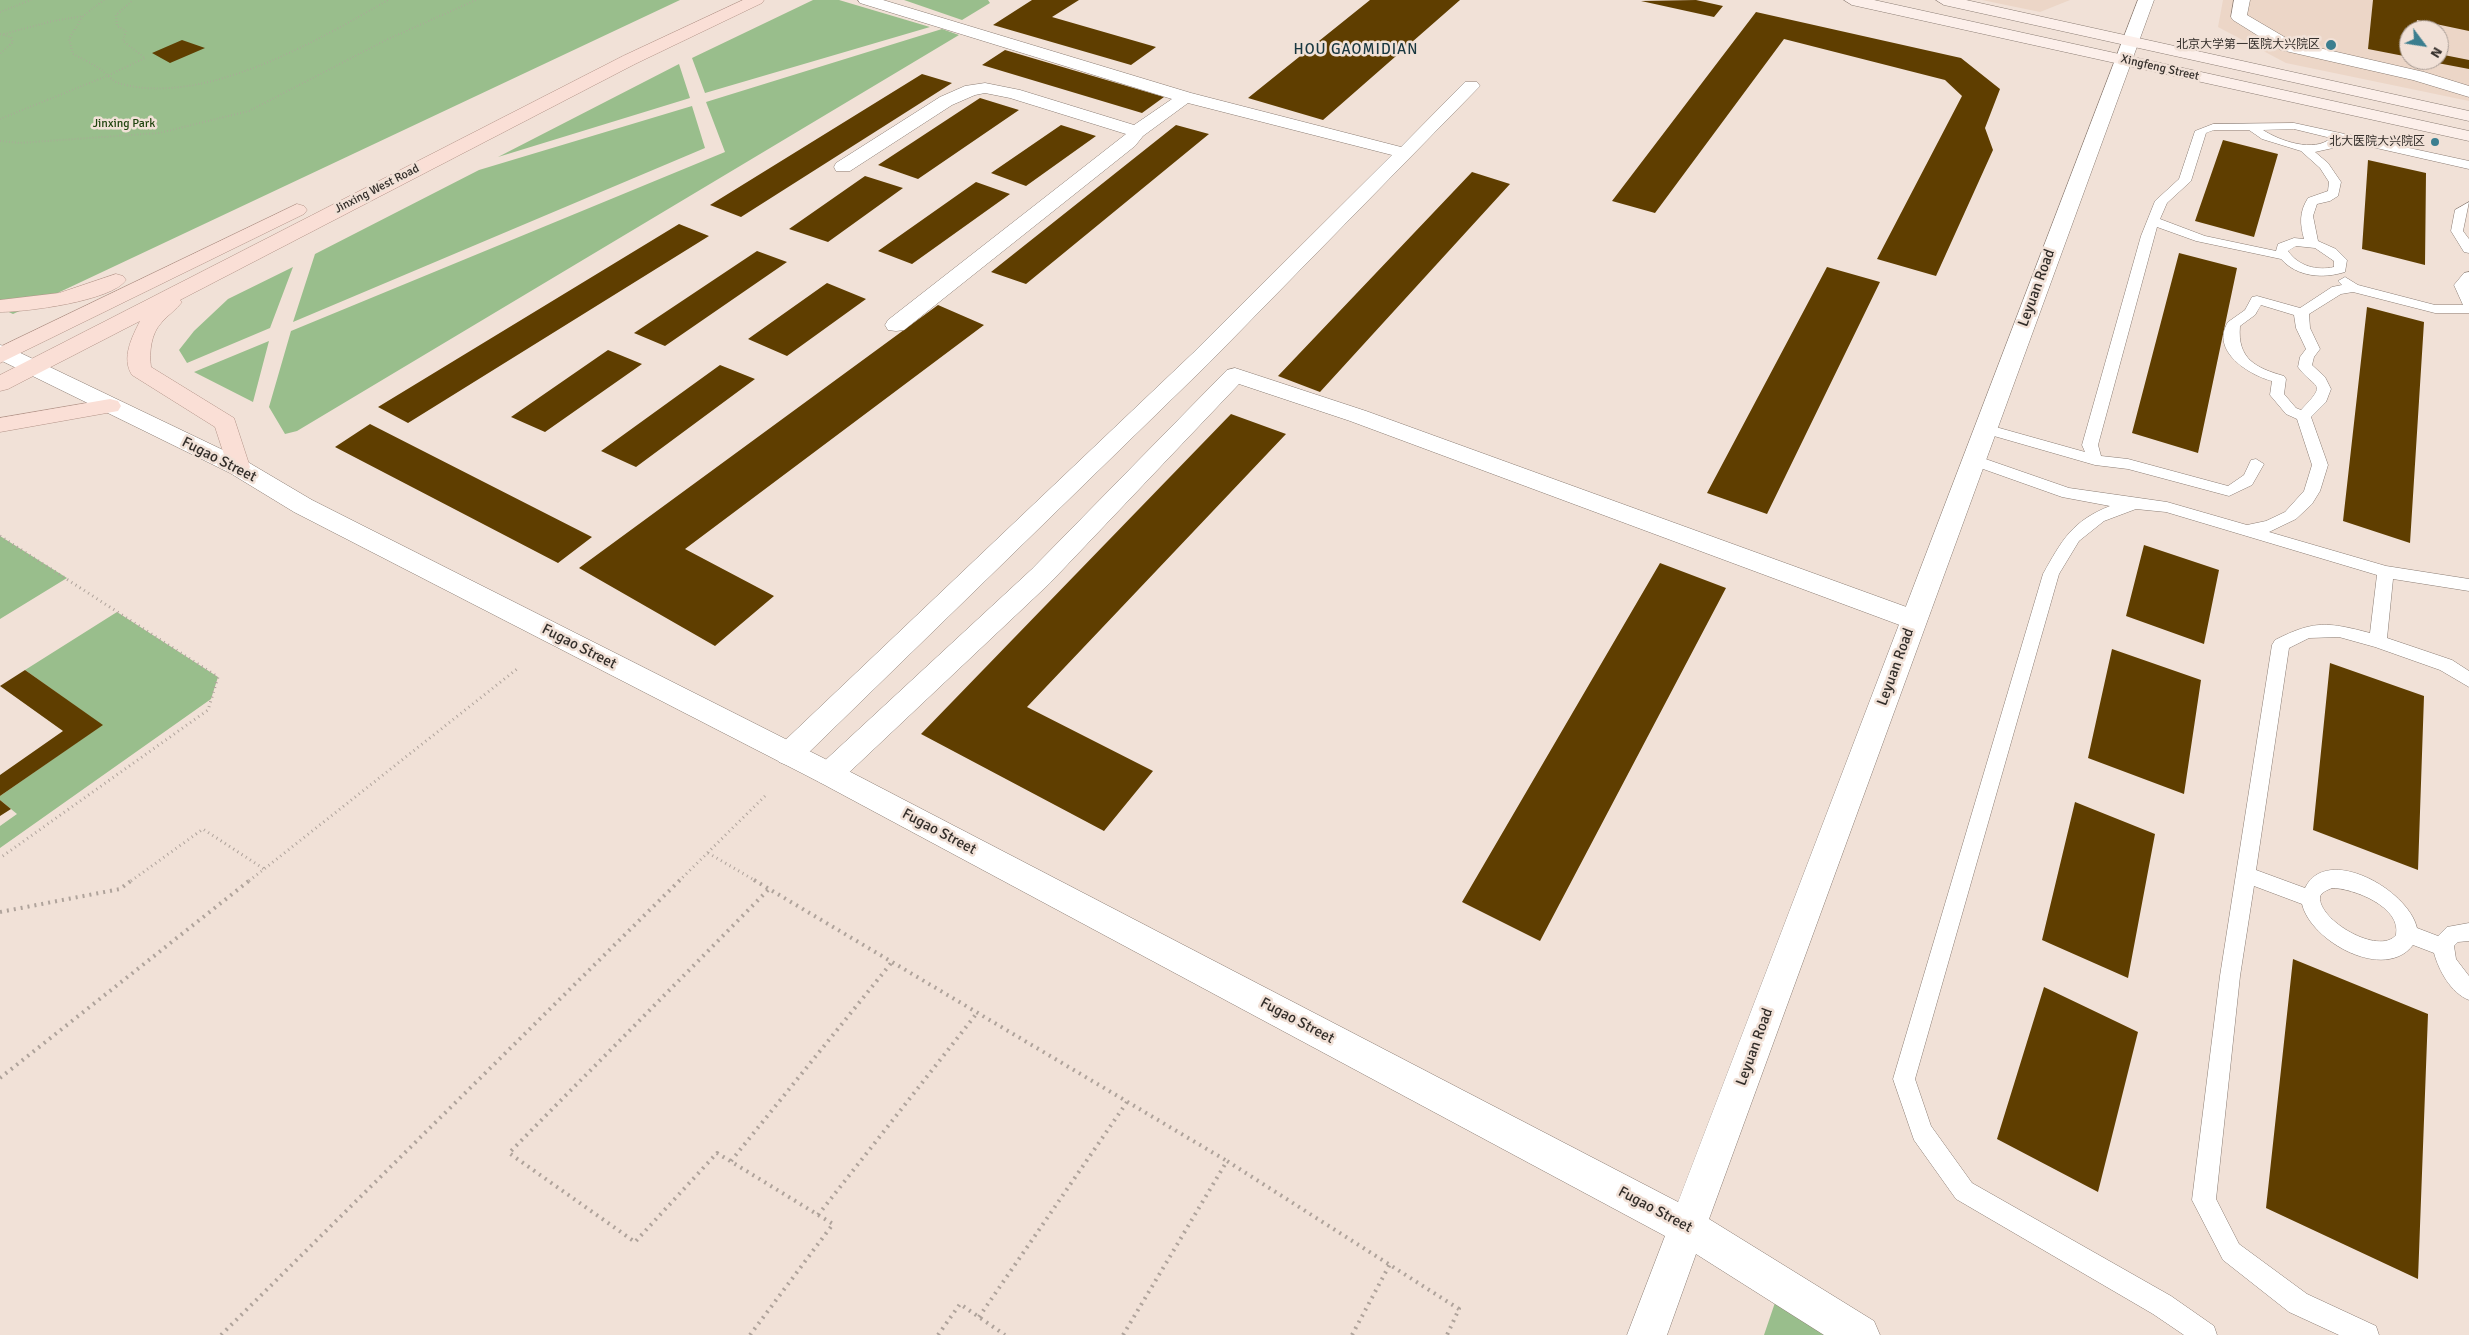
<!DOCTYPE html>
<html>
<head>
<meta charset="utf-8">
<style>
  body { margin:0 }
  #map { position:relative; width:2469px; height:1335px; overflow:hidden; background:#f1e1d7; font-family:Signika,sans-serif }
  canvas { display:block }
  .north { position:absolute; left:2399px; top:20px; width:50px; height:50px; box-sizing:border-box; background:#f1e1d7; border:1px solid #a59992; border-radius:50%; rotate:121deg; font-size:14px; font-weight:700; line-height:20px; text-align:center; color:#332e2a }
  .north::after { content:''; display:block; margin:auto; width:18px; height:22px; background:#3b7e8f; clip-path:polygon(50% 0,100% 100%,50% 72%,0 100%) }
</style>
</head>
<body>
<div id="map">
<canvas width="2469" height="1335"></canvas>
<div class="north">N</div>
</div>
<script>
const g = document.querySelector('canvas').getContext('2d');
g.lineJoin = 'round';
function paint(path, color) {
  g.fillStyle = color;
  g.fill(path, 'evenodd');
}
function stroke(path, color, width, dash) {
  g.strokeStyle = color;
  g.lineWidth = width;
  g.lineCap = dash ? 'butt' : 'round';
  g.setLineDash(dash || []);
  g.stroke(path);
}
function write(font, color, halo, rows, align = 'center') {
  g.font = font + ' Signika,"Noto Sans SC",sans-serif';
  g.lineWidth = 5;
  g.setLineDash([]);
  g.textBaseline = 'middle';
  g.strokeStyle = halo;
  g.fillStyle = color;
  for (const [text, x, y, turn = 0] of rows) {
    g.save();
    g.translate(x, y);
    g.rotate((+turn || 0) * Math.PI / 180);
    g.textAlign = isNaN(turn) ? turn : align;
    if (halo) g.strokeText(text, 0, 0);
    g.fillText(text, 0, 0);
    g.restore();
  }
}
const built = new Path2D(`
  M1982,0H2070L2040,12Z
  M2223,0H2469V101L2286,63L2218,27ZM2409,30H2439V60H2409Z`);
const green = new Path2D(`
  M0,0H680L13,314L0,308Z
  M813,0H839L930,27L705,93L692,58Z
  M904,0H988L990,3L962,20Z
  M942,29L959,35L297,431L285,434L269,407L291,331L725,152L706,102Z
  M679,64L690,98L498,157Z
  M692,106L705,148L293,322L315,254L479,170Z
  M293,267L270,328L187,363L179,350L194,331L228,299Z
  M269,341L253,402L194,372Z
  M0,536L67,578L0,619Z
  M117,612L218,677L211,699L0,848V826L17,814L0,800V796L102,725L25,670Z
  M1781,1285L1860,1335H1764Z`);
const building = new Path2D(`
  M1032,0H1079L1052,17L1156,47L1131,65L993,25Z
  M1370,0H1460L1323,120L1248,98Z
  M1696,0L1723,6L1714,17L1641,1Z
  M2373,0H2469V31L2417,20L2416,30H2409V57L2368,49Z
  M1756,12L1961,58L2000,89L1985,128L1993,150L1936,276L1877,259L1962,96L1945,80L1784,39L1655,213L1612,201Z
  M182,40L205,48L170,63L152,53Z
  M1005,50L1164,97L1142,113L982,65Z
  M2439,54L2469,60V69L2427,61L2439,60Z
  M922,74L952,83L741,217L710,205Z
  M980,98L1019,110L918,179L878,165Z
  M1061,125L1096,136L1026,186L991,173Z
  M1176,125L1209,134L1026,284L991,272Z
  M2223,140L2278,154L2254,237L2195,221Z
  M2368,160L2426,173L2425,265L2362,249Z
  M1472,172L1510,184L1320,392L1278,376Z
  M865,176L903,188L828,242L789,229Z
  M976,182L1010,194L912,264L878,251Z
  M679,224L709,236L408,423L378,407Z
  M757,251L787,262L665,346L634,333Z
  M2179,253L2237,268L2198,453L2132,433Z
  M1827,267L1880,282L1767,514L1707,493Z
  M827,283L866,299L787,356L748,339Z
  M938,305L984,325L685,549L774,596L715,646L579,568Z
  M2367,307L2424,322L2410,543L2343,521Z
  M608,350L642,364L545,432L511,417Z
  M720,365L755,379L636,467L601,451Z
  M1231,414L1286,434L1027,707L1153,771L1104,831L921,734Z
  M370,424L592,537L558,563L335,447Z
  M2144,545L2219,570L2204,644L2126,616Z
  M1660,563L1726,588L1540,941L1462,902Z
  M2112,649L2201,680L2184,794L2088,758Z
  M2330,663L2424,696L2418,870L2313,830Z
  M25,670L103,725L0,796V775L63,731L0,686Z
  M0,800L11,809L0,816Z
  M2075,802L2155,834L2128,978L2042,940Z
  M2293,959L2428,1014L2418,1279L2266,1208Z
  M2044,987L2138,1032L2098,1192L1997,1139Z`);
const pathFar2 = new Path2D(`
  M104,0L83,16L69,39L73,54C82,59 92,63 100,69C106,73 111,80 118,83C202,108 317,41 388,0
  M0,12L31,0
  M0,34L11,37L13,42L0,54
  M4,34L53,21L83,16
  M0,119L107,76L145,58L123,41L126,31L117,26L116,15L133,0
  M0,141L19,143L159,133L249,111L386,40L476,0`);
const pathFar1 = new Path2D(`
  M0,536L218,677L208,710L0,858
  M708,853L756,881
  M131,881L203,829L264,869
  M249,881L517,669
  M679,881L765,796`);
const path = new Path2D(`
  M754,880L1227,1161
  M0,912L120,889L132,880
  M0,1078L250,880
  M731,1161L892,962
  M818,1215L977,1013
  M979,1317L1127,1102
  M221,1335L680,880
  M750,1335L833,1224L717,1153L635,1242L509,1153L769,889
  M938,1335L960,1304L1005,1335
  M1123,1335L1227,1161L1459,1309L1447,1335
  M1352,1335L1390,1264`);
const service = new Path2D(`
  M2294,123L2469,161V169L2341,140L2333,148L2315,152L2328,163L2341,182L2338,196L2330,201L2317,204L2313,216L2318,241L2336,249L2347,260L2345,272C2323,279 2297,277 2281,259L2196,241L2157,227L2098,445L2101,456L2128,459L2228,486L2244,475L2251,460L2256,459L2264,464L2252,485L2229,496L2128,469L2095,465L1980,432L1978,429L1985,424L2085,452L2082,445L2141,236L2155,201L2179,179L2195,131L2213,124ZM2294,129L2331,138C2314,153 2280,141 2263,130ZM2214,130H2249L2262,139L2301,151L2320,168L2329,182L2328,191L2308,198C2299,212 2300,224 2304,239L2294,238L2278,244L2276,251L2205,236L2160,219L2167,203L2191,181L2206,133ZM2296,246L2315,248L2334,261V267C2317,271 2298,266 2288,251Z
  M2469,202L2463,231L2469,239V253L2464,252L2451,231L2455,210Z
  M2469,272V313H2435L2353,292L2341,294L2309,314L2310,328L2320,349L2314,357L2312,365L2325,377L2331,389L2326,402L2311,417L2328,465L2320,491L2312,504L2296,519L2269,532L2386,566L2469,579V591L2393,579L2387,638L2452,660L2469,671V687L2440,670L2375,647L2339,637L2309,638L2289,648L2256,870L2305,888C2326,844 2408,889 2417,928L2438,936L2447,927L2469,923V941L2458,942L2454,946L2456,959L2469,976V1000C2451,993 2439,971 2434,953L2413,945C2385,982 2311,942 2302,904L2254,886L2240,976L2216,1199L2239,1244L2307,1294L2376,1326L2379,1335H2339L2289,1312L2223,1260L2192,1200L2220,976L2272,645L2275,640C2314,620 2328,622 2370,633L2377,575L2166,512L2136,509L2104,521L2079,541L2059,574L1915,1079L1931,1126L1972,1183L2171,1296L2214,1326L2217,1335H2184L2153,1314L1956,1199L1914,1140L1893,1079L2043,574C2062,540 2072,521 2110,506L2062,497L1969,464L1966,460L1974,455L2069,488L2167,502L2247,525L2266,521L2285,512L2304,491L2312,465L2297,419L2286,414L2270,395L2272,381C2249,375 2210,351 2228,322L2245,310L2252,297L2257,296L2300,308L2332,287L2342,285L2338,281L2345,277L2358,285L2435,305H2463L2454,285L2464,273ZM2261,305L2294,315L2296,328L2306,349L2300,357L2298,367C2315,390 2329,381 2301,410L2296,408L2284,394L2286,379L2284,376C2256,368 2237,359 2240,326L2255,315ZM2332,888C2353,888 2402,907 2396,935C2379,956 2318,920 2320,897C2321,892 2328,890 2332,888Z`);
const minor = new Path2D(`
  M858,0H883L1191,93L1401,147L1465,82H1477L1480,86L1209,363L799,762L789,766L779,762L774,754L779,746L1193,353L1392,155L1188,103L1143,136L1135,146L904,330L896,331L888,330L885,325L888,320L1126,134L1010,98L985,93L975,95L952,105L850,171H836L834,167L836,163L940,97L965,86L985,83L1020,90L1134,125L1172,99L860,3Z
  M2234,0H2250L2247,15L2293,42L2424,72L2469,86V97L2413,80L2281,50L2233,20L2231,17Z
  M1235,368L1366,411L1923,613L1927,620L1923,627L1914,630L1905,627L1350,421L1239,384L1050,583L839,782L829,786L819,782L814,774L819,766L1032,569L1227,370Z`);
const tertiary = new Path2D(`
  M2138,0H2154L1709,1219L1874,1321L1880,1335H1824L1696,1254L1667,1335H1627L1665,1236L819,782L294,512L230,473L0,360V345L8,347L246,461L312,500L839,766L1678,1202Z`);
const secondary = new Path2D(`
  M1844,0H1874L2469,131V141L1852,5Z
  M1936,0H1966L2469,111V121L1944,5Z`);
const primary = new Path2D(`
  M743,0H764L762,3L635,64L180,300L182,302C176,310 168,315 162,322C151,333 149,352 151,367L234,418L250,467L246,473L238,475L230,473L215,427L132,375C121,358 132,337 140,321L8,389L0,391V375L623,56Z
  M297,204L304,206L307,210L304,214L0,363V347Z
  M116,274L123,276L126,280C112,301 26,312 0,312V300L59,293Z
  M110,399L118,401L121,406L118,411L0,432V418Z`);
const markers = [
  [2331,45,6,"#3b7e8f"],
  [2435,142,5,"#3b7e8f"]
];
const farPoinames = [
  ["北京大学第一医院大兴院区",2320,45],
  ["北大医院大兴院区",2425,142]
];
const farStreetnames = [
  ["Xingfeng Street",2160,68,13],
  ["Jinxing West Road",377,189,-27]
];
const farParknames = [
  ["Jinxing Park",124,124]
];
const farQuarternames = [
  ["HOU GAOMIDIAN",1356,50]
];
const streetNames = [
  ["Leyuan Road",2037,288,-70],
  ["Fugao Street",219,460,27],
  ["Fugao Street",579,647,27],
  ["Leyuan Road",1896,667,-70],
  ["Fugao Street",939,832,28],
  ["Fugao Street",1297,1021,28],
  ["Leyuan Road",1755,1047,-70],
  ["Fugao Street",1655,1210,28]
];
paint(built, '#ecd6c7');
paint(green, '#99be8c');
paint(building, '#5f3e00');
stroke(service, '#8b7d74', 1);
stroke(minor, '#8b7d74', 1);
stroke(tertiary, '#8b7d74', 1);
stroke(secondary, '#8b7d74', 1);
stroke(primary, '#b29388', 1);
stroke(pathFar2, '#afa39b', 2, [0.5, 2.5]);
stroke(pathFar1, '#afa39b', 3, [1, 4]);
stroke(path, '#afa39b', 4, [2, 5]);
paint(service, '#fff');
paint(minor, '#fff');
paint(tertiary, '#fff');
paint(secondary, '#fcefea');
paint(primary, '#fadfd6');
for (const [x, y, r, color] of markers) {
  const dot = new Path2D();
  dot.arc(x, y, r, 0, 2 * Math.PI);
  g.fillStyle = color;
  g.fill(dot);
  stroke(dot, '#f1e1d7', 2);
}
write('12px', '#332e2a', '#f1e1d7', farPoinames, 'right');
write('12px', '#332e2a', '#f1e1d7', farStreetnames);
write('12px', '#20440f', '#f1e1d7', farParknames);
g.letterSpacing = '1px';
write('15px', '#183740', '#f1e1d7', farQuarternames);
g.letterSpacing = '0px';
write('15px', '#332e2a', '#f1e1d7', streetNames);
</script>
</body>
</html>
